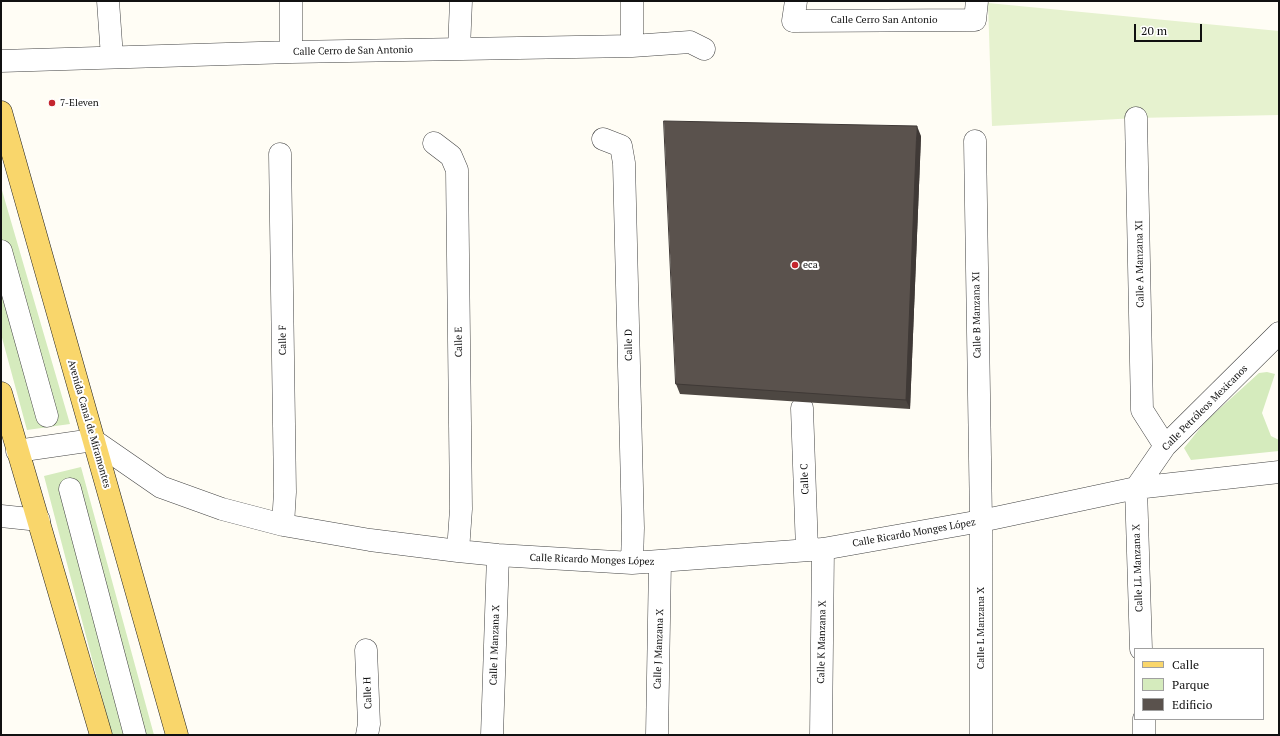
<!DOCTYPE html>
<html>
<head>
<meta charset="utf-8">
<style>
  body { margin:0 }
  #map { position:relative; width:1280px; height:736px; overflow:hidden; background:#fffdf5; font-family:"PT Serif",serif }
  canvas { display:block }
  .frame { position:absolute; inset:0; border:2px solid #111; pointer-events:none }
  .legend { position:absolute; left:1134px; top:648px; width:130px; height:72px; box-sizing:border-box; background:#fff; border:1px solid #a0a0a0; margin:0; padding:5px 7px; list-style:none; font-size:12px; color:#111 }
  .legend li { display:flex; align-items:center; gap:8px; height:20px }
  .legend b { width:20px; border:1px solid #a0a0a0 }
  .scale { position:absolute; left:1134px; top:24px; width:68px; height:18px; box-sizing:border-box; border:2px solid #111; border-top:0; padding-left:5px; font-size:12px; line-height:14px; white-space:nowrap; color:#111; -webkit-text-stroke:3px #fff; paint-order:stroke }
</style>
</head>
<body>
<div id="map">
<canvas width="1280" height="736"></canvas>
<div class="frame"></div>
<ul class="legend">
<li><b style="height:5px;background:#f9d66b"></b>Calle</li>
<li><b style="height:11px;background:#d5ebbd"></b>Parque</li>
<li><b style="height:11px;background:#5a524d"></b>Edificio</li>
</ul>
<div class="scale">20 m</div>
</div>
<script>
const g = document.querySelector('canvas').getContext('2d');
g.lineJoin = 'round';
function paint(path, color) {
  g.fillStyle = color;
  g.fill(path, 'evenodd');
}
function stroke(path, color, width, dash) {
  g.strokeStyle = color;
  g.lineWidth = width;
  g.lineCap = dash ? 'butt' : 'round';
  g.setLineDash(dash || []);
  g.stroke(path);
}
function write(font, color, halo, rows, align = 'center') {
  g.font = font + ' "PT Serif",serif';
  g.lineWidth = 4;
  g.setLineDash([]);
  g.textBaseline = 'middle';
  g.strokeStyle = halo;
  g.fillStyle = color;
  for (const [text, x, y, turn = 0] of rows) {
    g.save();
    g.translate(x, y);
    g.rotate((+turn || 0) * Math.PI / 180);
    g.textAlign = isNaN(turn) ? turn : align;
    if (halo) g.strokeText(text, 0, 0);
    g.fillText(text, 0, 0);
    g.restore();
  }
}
const green = new Path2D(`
  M1,187L70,424L27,430L1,334Z
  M1267,372L1275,374L1262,413L1271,436L1279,440V451L1191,460L1184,448L1206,421L1259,373Z
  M81,467L154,735H112L44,476Z`);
const pitch = new Path2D(`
  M988,3L1279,31V115L1136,118L992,126Z`);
const minor = new Path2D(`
  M108,1L112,57
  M796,1L793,21L975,20L977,1
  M632,46V1
  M459,49L461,1
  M291,52V1
  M1,61L291,52L632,46L690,42L704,49
  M1136,118L1142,410L1165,446
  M603,139L621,146L624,163L633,528L632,563
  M975,141L981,521V735
  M434,143L451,156L457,170L461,509L458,551
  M280,154L285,492L283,525
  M1,251L47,416
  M802,408L807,550
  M17,451L93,440L161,487L222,509L283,525L370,540L458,551L498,555L632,563L823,549L981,521L1136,488L1279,472
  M70,489L135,735
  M1,516L39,520
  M1141,649L1136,488L1165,446L1279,333
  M366,650L369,724L367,735
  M1144,719V735
  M492,735L498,555
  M657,735L660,562
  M821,735L823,549`);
const major = new Path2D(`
  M1,112L177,735
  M1,393L101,735`);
const wall = new Path2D(`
  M921,136L910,409L680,394L676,384Z`);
const shadedWall = new Path2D(`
  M917,126L921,136L910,409L906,400Z`);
const building = new Path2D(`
  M664,121L917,126L906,400L676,384Z`);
const markers = [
  [52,103,4,"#c4262e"],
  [795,265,4,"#c4262e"]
];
const streetNames = [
  ["Calle Cerro San Antonio",884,20],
  ["Calle Cerro de San Antonio",353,51,-1],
  ["Calle A Manzana XI",1140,264,-91],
  ["Calle B Manzana XI",977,315,-91],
  ["Calle F",283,340,-91],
  ["Calle E",459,342,-91],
  ["Calle D",629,345,-91],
  ["Calle Petróleos Mexicanos",1205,408,-45],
  ["Avenida Canal de Miramontes",89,424,74],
  ["Calle C",805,479,-92],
  ["Calle Ricardo Monges López",914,533,-10],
  ["Calle Ricardo Monges López",592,560,2],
  ["Calle LL Manzana X",1138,568,-92],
  ["Calle L Manzana X",981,628,-90],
  ["Calle K Manzana X",822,642,-89],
  ["Calle I Manzana X",495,645,-88],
  ["Calle J Manzana X",659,649,-88],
  ["Calle H",368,693,-92]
];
const poiNames = [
  ["7-Eleven",60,103],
  ["eca",803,265]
];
paint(green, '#d5ebbd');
paint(pitch, '#e6f2cf');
stroke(minor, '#444', 23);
stroke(major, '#222', 23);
stroke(minor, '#fff', 22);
stroke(major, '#f9d66b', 22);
paint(wall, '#4d4742');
paint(shadedWall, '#3f3936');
paint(building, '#5a524d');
stroke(building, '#3f3936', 1);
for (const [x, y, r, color] of markers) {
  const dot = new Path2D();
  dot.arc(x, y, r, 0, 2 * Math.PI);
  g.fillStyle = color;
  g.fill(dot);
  stroke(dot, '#fff', 1.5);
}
write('10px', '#111', '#fff', streetNames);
write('10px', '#111', '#fff', poiNames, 'left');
</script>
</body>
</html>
